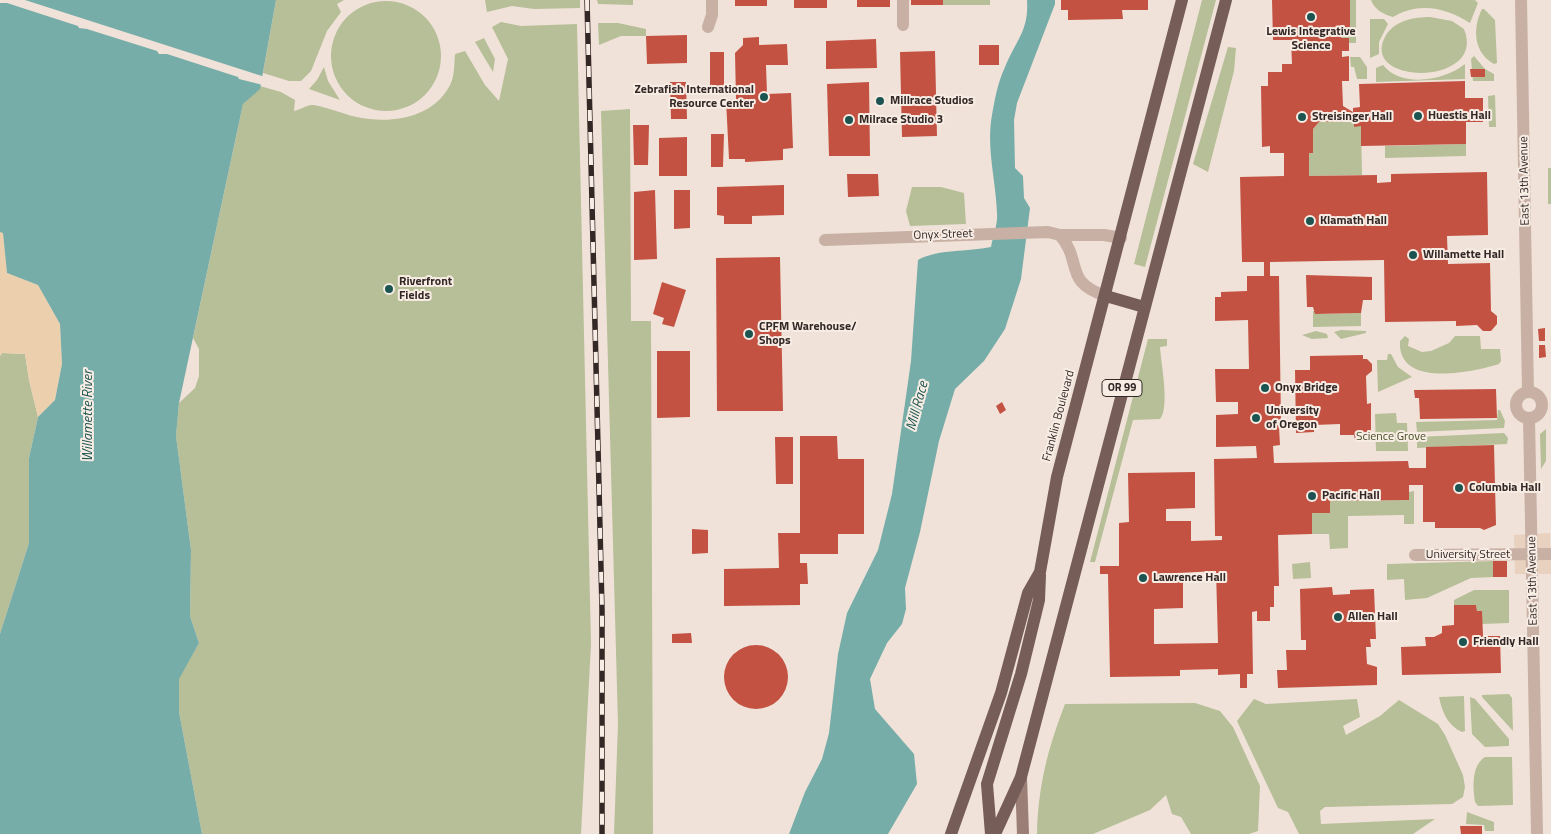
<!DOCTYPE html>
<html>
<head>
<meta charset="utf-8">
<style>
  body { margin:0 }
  canvas { display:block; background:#f0e2d8 }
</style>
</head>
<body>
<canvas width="1551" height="834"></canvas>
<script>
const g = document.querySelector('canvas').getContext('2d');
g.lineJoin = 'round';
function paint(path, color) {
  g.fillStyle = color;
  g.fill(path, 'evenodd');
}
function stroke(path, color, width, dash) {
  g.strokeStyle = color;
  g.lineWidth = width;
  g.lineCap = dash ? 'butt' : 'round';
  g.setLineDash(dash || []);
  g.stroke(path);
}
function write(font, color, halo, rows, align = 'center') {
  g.font = font + ' "Titillium Web",sans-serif';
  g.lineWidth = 4;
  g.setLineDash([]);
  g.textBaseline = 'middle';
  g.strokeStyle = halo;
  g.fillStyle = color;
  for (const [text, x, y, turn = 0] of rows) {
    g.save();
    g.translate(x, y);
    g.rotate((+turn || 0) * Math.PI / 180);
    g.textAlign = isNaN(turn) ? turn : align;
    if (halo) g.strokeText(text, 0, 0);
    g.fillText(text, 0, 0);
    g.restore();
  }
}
const green = new Path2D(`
  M276,0H344L337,4L341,12L327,31L311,71L301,81H289L263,73Z
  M485,0H580V8L534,9L512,6L487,12Z
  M597,0H633V5L598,4Z
  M943,0H990V5H943Z
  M1202,0H1216L1145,267L1134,264Z
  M1350,0H1356V43H1349L1341,38V35L1350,34Z
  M1371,0H1475L1478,3L1470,23C1448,8 1418,1 1393,17C1384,15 1374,9 1371,0Z
  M331 56a55 55 0 1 1 110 0a55 55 0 1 1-110 0Z
  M1482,9H1484L1495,20L1497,63L1494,64C1474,53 1472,29 1482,9Z
  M1430,17L1452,21L1464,29C1488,87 1356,86 1386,35C1396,20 1414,17 1430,17Z
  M1370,19H1384L1388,24L1379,42V54L1370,58Z
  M501,22L521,26L577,24L591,644L581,834H202L179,712L178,679L199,643L190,616L191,550L176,436L179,403L195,388L199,376V349L193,338L243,104L260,86L281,92L295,100L294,111C299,110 307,105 312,105C321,105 346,115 357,117C389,124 431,119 449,87C455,77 454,65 455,54L465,51L485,85L499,101L508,59L492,27Z
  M598,23H618L646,29V36H621L599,45Z
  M484,38L495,59L493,72L475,42Z
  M1228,47L1236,48L1234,71L1208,172L1193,164Z
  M1474,56L1485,69L1494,74V81H1473L1471,59Z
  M1350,57H1360L1367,67V79H1357L1354,67H1351Z
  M1465,64V79L1376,82V68L1383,65C1401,88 1444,81 1465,64Z
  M324,67L328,81L340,100L309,89L317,80Z
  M1495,95L1496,127H1489L1488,96Z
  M630,109L631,321H651L653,834H614L618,724L601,111Z
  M1343,115L1354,120V126H1361L1362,175L1309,176V153L1313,152V129L1319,122H1343Z
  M1466,144V156L1385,158V146Z
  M1548,168H1551V204H1548Z
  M912,187H941L964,193L966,224L910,226L906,211Z
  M1313,311H1315L1316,314L1361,313V326L1313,327Z
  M1341,330L1366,331V333L1341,339L1334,332Z
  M1316,331L1327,334L1328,338L1312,339L1302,335Z
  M1405,336L1409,339L1408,346L1422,352L1431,351L1449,343L1455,336H1480L1481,349H1500L1501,361L1499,364C1473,372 1397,389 1400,341Z
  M1148,339H1167V346L1160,347C1161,363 1170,408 1160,419L1133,420L1095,562H1090Z
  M2,353L25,354L29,380L38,417L29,458V543L0,634V356Z
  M1388,354H1391L1398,367L1412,377L1378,392L1377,360H1387Z
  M1498,410H1500L1505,421L1504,428L1417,432L1416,422L1497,420Z
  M1396,413L1397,423H1407L1408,451H1376L1375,414Z
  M1546,429V461L1541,469L1540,434Z
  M1504,433L1508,438L1507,444L1417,448V437Z
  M1414,491V524H1404V515L1348,516V548L1330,549L1329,534H1312V513H1330V501L1409,500V492Z
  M1493,561V577L1471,578L1427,598L1405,600L1404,579L1387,580V564Z
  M1310,562L1311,578L1293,579L1292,564Z
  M1474,590H1509V623L1482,624V611H1477L1476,605H1454V600Z
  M1509,694L1512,698L1513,731L1482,697V695Z
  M1464,696L1465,731L1462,732C1448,726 1442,712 1439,697Z
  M1470,697L1475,699L1509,739V746L1485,747L1472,734Z
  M1254,699L1266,704L1357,699L1360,717L1343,726L1346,735L1380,716L1399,700L1438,724L1445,735L1463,775L1465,787L1463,797L1452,804L1325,807L1320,811L1321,824L1435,819L1413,834H1299L1288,812L1278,808L1237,721Z
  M1195,703L1220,711L1233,727L1260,786L1258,831L1249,834H1191L1181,817L1172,814L1166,795L1150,810L1093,834H1037C1038,786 1048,748 1065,704Z
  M1485,757H1512L1513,805L1478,806L1475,802C1473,788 1471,766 1485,757Z
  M1467,812L1494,822V831H1485L1484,825L1466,824Z`);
const sand = new Path2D(`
  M0,232H3L7,273L38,285L60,324L62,364L55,400L38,417L29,380L25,354L2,353L0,356Z`);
const plaza = new Path2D(`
  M1550,533L1551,574H1515L1514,535Z`);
const water = new Path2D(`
  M0,0H276L260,89L243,104L179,403L176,436L191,550L190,616L199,643L179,679V712L202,834H0V634L29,543V458L38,417L55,400L62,364L60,324L38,285L7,273L3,233L0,232Z
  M1027,0H1055V4L1017,103L1014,120L1015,168L1023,176L1024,198L1030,208L1021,279L1005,329L984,361L955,389L939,441L920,532L905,588L906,609L902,624L887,643L870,679L875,709L914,754L917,784L888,834H789L805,792L822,759L829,733L838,654L847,613L878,550L892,494L911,361L918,260C937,249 968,252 991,247C993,236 998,224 997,213C996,181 986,147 992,115C995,98 998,82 1005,67C1016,40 1029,31 1027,0Z`);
const pier = new Path2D(`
  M0,0H25L265,77L263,85L239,79L238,77L167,54H159L157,51L87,29L79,28L78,26L7,3H0Z`);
const building = new Path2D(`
  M735,0H767V6H735Z
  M794,0H827V8H794Z
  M857,0H890V7H857Z
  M911,0H943V5H911Z
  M1061,0H1148V10H1122L1123,19L1068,20V10H1061Z
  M1272,0H1350V34L1341,35V38H1349V51H1342V57L1349,56V81H1342L1343,106L1353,112V108L1360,107L1359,84L1465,81V98H1483V122H1466V144L1361,146V126L1354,127V120L1343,115V122H1319L1313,129V153H1309V176L1377,175V183L1391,182V174L1487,172L1488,235L1447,236L1448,264L1490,263L1491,311L1497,316V324L1491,331H1483L1477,325L1456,326V321L1385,322L1384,260L1270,262V276H1279L1281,427H1279L1280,445L1273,446L1274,463L1408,461L1409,468H1426V447L1494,445L1496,525L1484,530L1480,528H1435V522H1423V485H1409V500L1330,501V513H1312V534L1278,535L1279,586H1274V607H1270V621H1257V611L1252,612L1253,674H1247V688H1240V674L1218,675V669L1180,670V676L1110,677L1108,574H1100V566H1119V523L1129,522L1128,473L1195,472V508L1166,509V521H1191V541L1222,540V536H1215L1214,459L1257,458L1256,446L1216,447V415L1238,414V402H1216L1215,369H1249L1248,320L1215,321V297H1221V292L1247,291V276H1264V262H1242L1240,177L1284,176V153H1270V146L1262,147L1261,86H1268V72H1282V64H1292L1291,40H1273ZM1216,571L1218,643L1154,644V609L1183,608V582H1179L1178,573Z
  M687,35V63L647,64L646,36Z
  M759,37V45L787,44L788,65H766L767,94L791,93L793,148L783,149V160L745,162V159H729L726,100L736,99L735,53L743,45V38Z
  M876,39L877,68L826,69V41Z
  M979,45H999V65H979Z
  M935,51L937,136L902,137L900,52Z
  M710,52H724V90H710Z
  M1470,69H1485V77H1471Z
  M670,82H686L687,119H671Z
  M869,82L870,156H829L827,84Z
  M633,125H649L648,165H634Z
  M711,134H724L723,167H711Z
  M687,137V176H659V138Z
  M847,174H878L879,196L848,197Z
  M784,185V215L752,216V224H724V216L717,215V187Z
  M655,190L657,259L634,260V192Z
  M674,190H690V228L674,229Z
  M780,257L783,411H717L716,258Z
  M1306,275L1372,277V300H1363L1361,313L1315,314L1313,307H1307Z
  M662,282L686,290L674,327L662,324L664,318L653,314Z
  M1545,328V341H1539L1538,329Z
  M1539,345H1545L1546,357L1539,358Z
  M657,351H690V417L657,418Z
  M1363,355V359H1367L1372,364V371L1366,376L1367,404L1371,403V440H1355L1354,435H1340V424L1314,425V432L1296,433L1295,370H1310V356Z
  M1496,389L1497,418L1420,419L1419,398H1415L1414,390Z
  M1002,402L1006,410L1000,414L996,406Z
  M800,436H837L838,459H864V534H838V554H800V563H807L808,584H800V605L724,606V569L779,568L778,533H800Z
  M775,437H793V484H776Z
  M692,529L708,530V553L692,554Z
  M1493,561H1507V577H1493Z
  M1332,587L1333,595L1350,594V590L1374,589L1376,639H1370L1371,647H1366L1367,664L1377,667V685L1278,688L1277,670H1287L1286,650H1306V640H1301L1300,589Z
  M1454,605H1476L1477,611H1482L1483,636H1500L1501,673L1402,675L1401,647L1426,646L1425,637H1434L1442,633V626L1454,625Z
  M691,633L692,643H672V634Z
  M724 677a32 32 0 1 1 64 0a32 32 0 1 1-64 0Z
  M1460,826H1482V834H1461Z`);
const pedestrian = new Path2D(`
  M903,0V25
  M1529,418L1537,834
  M1415,555L1551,554`);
const minor = new Path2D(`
  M1521,0L1528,392
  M708,27L712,15V0
  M1060,235C1083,262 1063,282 1106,296
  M825,240L1048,232L1060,235H1104L1121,238
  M1516 405a13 13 0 1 1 26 0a13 13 0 1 1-26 0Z`);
const secondary = new Path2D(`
  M1021,777L1023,834`);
const primary = new Path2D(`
  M1106,296L1144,307
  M951,834L1001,693L1028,593L1040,572L1057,477L1182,0
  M991,834L987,784L1021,674L1039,600L1040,575
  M995,834L1021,777L1226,0`);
const rail = new Path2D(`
  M587,0L602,609V834`);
const markers = [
  [1311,17,5,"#1c5451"],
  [764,97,5,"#1c5451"],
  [880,101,5,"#1c5451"],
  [1418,116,5,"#1c5451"],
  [1302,117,5,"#1c5451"],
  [849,120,5,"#1c5451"],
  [1310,221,5,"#1c5451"],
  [1413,255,5,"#1c5451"],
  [389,289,5,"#1c5451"],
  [749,334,5,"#1c5451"],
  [1265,388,5,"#1c5451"],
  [1256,418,5,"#1c5451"],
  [1459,488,5,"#1c5451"],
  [1312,496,5,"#1c5451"],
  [1143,578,5,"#1c5451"],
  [1338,617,5,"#1c5451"],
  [1463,642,5,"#1c5451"]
];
const shields = [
  [1122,388,40]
];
const shieldNames = [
  ["OR 99",1122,388]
];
const poiNames = [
  ["Lewis Integrative",1311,32,"center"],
  ["Science",1311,46,"center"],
  ["Zebrafish International",754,90,"right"],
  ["Resource Center",754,104,"right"],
  ["Millrace Studios",890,101],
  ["Huestis Hall",1428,116],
  ["Streisinger Hall",1312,117],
  ["Milrace Studio 3",859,120],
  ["Klamath Hall",1320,221],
  ["Willamette Hall",1423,255],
  ["Riverfront",399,282],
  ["Fields",399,296],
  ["CPFM Warehouse/",759,327],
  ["Shops",759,341],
  ["Onyx Bridge",1275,388],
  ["University",1266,411],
  ["of Oregon",1266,425],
  ["Columbia Hall",1469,488],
  ["Pacific Hall",1322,496],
  ["Lawrence Hall",1153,578],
  ["Allen Hall",1348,617],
  ["Friendly Hall",1473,642]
];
const streetNames = [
  ["East 13th Avenue",1525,181,-91],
  ["Onyx Street",943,235,-2],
  ["Franklin Boulevard",1059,416,-75],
  ["University Street",1468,555],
  ["East 13th Avenue",1533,581,-91]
];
const parkNames = [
  ["Science Grove",1391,437]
];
const waterNames = [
  ["Mill Race",918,406,-75],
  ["Willamette River",89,416,-90]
];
paint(green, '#b7bf98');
paint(sand, '#ecd0ae');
paint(plaza, '#e9d1bf');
paint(water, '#77ada9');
paint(pier, '#f0e2d8');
paint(building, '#c45242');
stroke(pedestrian, '#c8b0a4', 12);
stroke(minor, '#c8b0a4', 12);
stroke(secondary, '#9b7f76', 12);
stroke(primary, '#765d57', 12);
stroke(rail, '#342826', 5.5);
stroke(rail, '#f8ede4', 4, [11]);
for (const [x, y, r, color] of markers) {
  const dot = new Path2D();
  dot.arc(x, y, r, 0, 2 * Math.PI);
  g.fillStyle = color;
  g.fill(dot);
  stroke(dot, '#f8ede4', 2);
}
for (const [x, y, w] of shields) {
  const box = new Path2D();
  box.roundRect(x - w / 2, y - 8.5, w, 17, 4);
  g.fillStyle = '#f8ede4';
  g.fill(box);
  stroke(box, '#342826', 1);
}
write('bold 11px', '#342826', null, shieldNames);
write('bold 12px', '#342826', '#f8ede4', poiNames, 'left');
write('12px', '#342826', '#f8ede4', streetNames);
write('12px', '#48512a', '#f8ede4', parkNames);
write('italic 14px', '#1c5451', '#f8ede4', waterNames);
</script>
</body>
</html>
